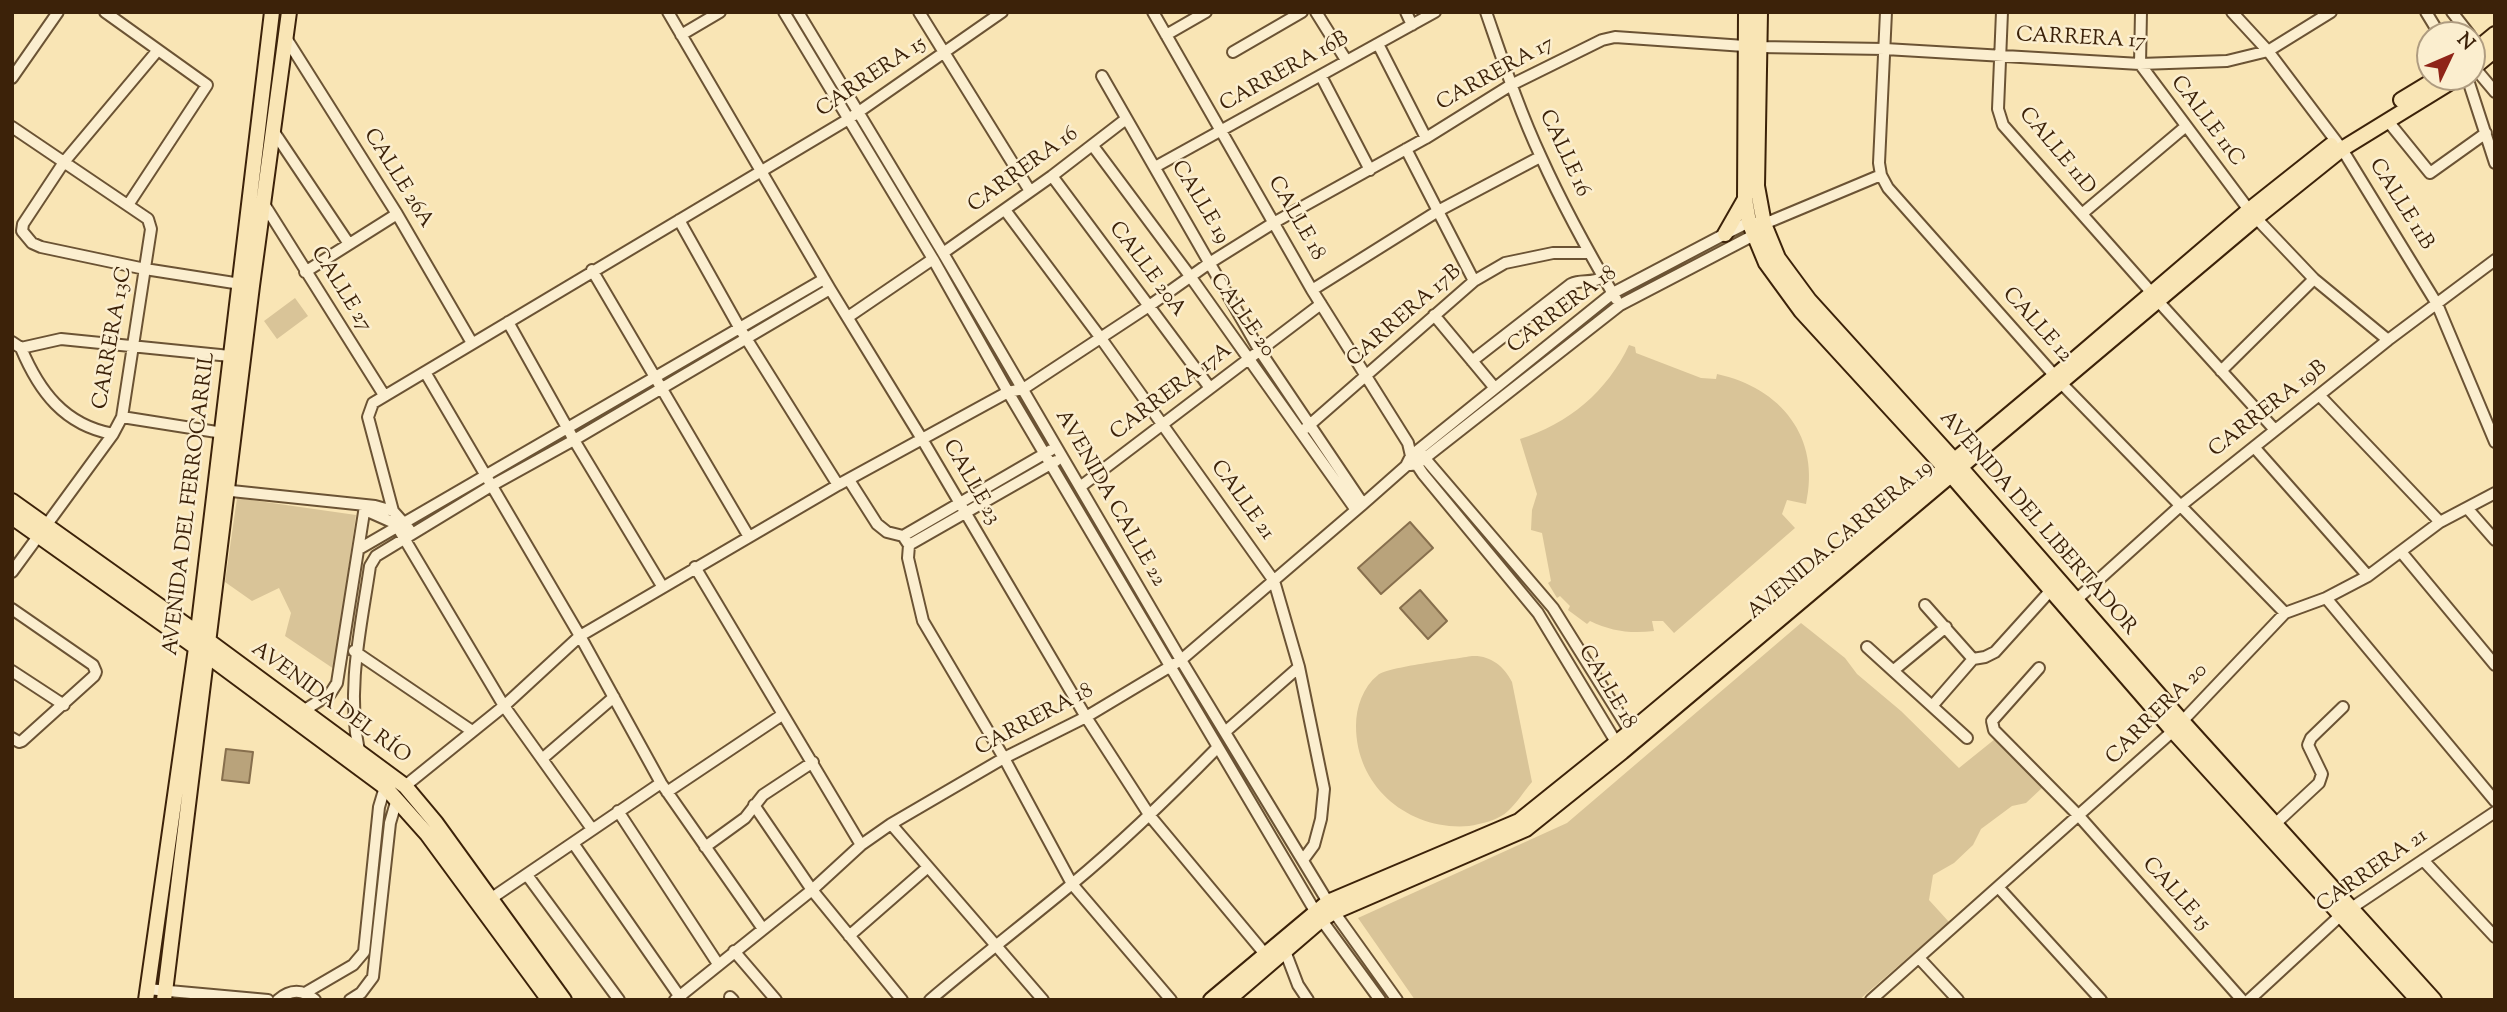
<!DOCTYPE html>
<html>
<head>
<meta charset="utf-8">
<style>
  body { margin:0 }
  #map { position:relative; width:2507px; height:1012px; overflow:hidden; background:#f9e5b5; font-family:"Sorts Mill Goudy",serif }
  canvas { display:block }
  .frame { position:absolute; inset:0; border:14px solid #3c2209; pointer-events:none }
  .north { position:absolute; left:2416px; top:21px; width:70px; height:70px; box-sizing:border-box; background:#fbeecf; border:2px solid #af9c80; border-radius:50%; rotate:46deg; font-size:19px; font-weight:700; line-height:28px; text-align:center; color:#3c2209 }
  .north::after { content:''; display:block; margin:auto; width:24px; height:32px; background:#8f2418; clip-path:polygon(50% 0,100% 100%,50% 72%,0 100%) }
</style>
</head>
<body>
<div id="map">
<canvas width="2507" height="1012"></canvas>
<div class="frame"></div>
<div class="north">N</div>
</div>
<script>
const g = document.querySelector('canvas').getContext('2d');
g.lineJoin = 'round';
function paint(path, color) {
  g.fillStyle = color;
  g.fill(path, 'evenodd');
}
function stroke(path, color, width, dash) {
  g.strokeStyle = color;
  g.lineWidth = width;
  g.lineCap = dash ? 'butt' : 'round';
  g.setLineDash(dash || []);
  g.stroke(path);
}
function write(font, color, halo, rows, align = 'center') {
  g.font = font + ' "Sorts Mill Goudy",serif';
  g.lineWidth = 5;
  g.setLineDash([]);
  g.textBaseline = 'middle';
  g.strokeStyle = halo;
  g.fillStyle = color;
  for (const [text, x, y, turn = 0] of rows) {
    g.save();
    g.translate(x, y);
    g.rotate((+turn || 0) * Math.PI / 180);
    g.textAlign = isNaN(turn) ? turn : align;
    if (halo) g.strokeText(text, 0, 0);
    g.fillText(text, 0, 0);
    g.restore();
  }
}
const green = new Path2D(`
  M295,298L308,316L277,339L264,321Z
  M1629,345L1635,347L1636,353L1701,378L1716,379L1717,374C1781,388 1821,437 1806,504L1787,500L1782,514L1795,528L1674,633L1663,621H1652L1654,631C1630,634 1611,631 1590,621L1587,624L1568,610L1570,606L1560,596L1557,598L1548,583L1551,581L1542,533L1531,530L1532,510L1537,494L1520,439C1568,424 1607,392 1629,345Z
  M237,498L356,515L334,669L285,636L291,613L279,588L252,601L225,582Z
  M1801,623L1845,658L1857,674L1901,711L1959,768L1995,739L2043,787L2026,803L2012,806L1981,829L1973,845L1954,863L1933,875L1929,900L1949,922L1859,1000H1415L1358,918L1567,823Z
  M1472,656C1490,655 1504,666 1512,682L1532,782C1524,791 1517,803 1508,811C1499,820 1481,824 1469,826C1410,831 1356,788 1356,726C1356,707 1363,687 1378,675C1387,667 1456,659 1472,656Z`);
const water = new Path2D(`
  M1410,522L1433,548L1381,594L1358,568Z
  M1420,590L1447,621L1428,639L1400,608Z
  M226,749L253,752L249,783L222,780Z`);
const minor = new Path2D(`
  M105,12L207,85L128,205
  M668,12L830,289L922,439L1086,717L1150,816L1265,954
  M784,12L933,259L1008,392L1315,911L1380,1000
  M798,12L943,253L1181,660L1334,912L1397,1000
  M919,12L1030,191
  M1153,12L1312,290L1408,443L1411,456L1423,474L1538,613L1619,747
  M1316,12L1346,60
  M1406,12L1412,25
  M1486,12C1503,61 1519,110 1541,157C1563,206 1589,253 1616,299
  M1886,12L1879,163L1881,175L1888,188L2062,384L2285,613
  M2002,12L1998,109L2003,125L2151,292
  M2141,12L2140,64L2249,210
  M2232,12L2268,51L2342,149L2437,304L2495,442
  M2426,12L2440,35
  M2452,12L2470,35
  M681,35L720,12
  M1166,35L1206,12
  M286,38L397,214L472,343
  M1378,44L1426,138
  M158,50L64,162L23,224L22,231L32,243L41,247L145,269L247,285
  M1233,52L1302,12
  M2474,67L2495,92
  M1102,76L1260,351L1363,504
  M1321,76L1370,170
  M2467,77L2495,163
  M12,78L58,12
  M2387,120L2430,173L2486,133
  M12,127L148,219L151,229L122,417L113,434L12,572
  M274,132L349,244
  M1093,146L1190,276L1356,510
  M1406,149L1474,281
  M1155,167L1435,12
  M1052,176L1210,388
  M264,204L384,395
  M1005,210L1100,337L1274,581L1299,667L1324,789L1321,819L1314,845L1303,860
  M2083,213L2185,127
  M2256,218L2314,279L2388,340
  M679,220L739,327L838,485
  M943,253L1052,176L1126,119
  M592,270L749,537
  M305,272L397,214
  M1312,290L1438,211L1540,157
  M2158,301L2275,430
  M1434,315L1494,387
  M848,317L933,259
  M508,322L574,440L662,586
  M12,342L21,348L61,339L230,356
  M21,348C39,391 64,425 113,434
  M1472,361L1571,284C1582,279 1592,284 1603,277
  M2221,371L2314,279
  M425,372L580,636L661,783L763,929
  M2320,396L2440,522
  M122,417L223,433
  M1306,428L1474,281L1505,263L1553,253H1589
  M2254,447L2368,576
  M1422,455L1553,608L1633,736
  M1410,465L1417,464L1425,458L1620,305L1754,235L1764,224L1881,175
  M849,480L877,524L887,532L903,536L909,545L908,558L923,621L1004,758L1072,884L1171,1000
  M1080,487L1321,304
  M222,490L375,506L393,511L409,529
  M2467,508L2495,540
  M365,510L392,522L398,528L504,706L592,829
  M393,511L368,417L373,403L847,120L1002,12
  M903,536L1051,450
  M909,545L1056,461
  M359,549L824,279
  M2402,553L2495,665
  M695,567C750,660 806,752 861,845
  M2326,598L2495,801
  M2076,600L2179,507L2388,340L2495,260
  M1925,605L1973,659
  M12,609L93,665L96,672L94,676L22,741L19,742L12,738
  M1867,647L1967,738
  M354,651L472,731
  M2039,668L1992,721L1994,730L2079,816L2242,1000
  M1894,670L1946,627
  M12,671L64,705
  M1933,705L1973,659L1985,657L1995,652L2051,590
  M303,711L330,694L337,683L365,506
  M1225,732L1299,667
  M359,751C346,689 361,628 370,566L376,556L491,486L574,440L830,289
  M542,759L614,697
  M405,786L504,706L580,636L838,485L1008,392L1023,389L1149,306L1211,262L1275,222L1426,138L1511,85L1602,40L1615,37L1759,47L1885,49L2140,64L2227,61L2268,51L2331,12
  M667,792L782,715
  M754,805L812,890L902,1000
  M618,811L718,964
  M891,824L1043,1000
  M2275,824L2319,783L2322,774L2308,745L2311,738L2343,707
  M573,843L682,1000
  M705,847L745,818L763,795L813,762
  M2423,860L2495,937
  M527,875L619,1000
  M1998,887L2101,1000
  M486,902L661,783
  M849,936L928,867
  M734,951L776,1000
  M1285,951L1298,985L1308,1000
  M1919,958L1958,1000
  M147,989L268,1000
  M305,993L353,965L364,952L379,807L385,787
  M730,997L733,1000
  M278,1000C290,989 303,989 315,1000
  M350,1000L361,993L373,977L390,823L397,799
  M675,1000L812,890L861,845L891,824L1004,758L1086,717L1181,660L1363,504L1406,466L1411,456L1613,293L1725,234L1749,222L1755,223
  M930,1000C977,960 1025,923 1072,884C1124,841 1171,795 1218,747
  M1871,1000L2173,731L2285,613L2326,598L2368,576L2440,522L2495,493
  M2249,1000L2341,915L2495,812`);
const major = new Path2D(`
  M1746,12L1745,199L1749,222L1766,263L1801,311L1945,468L2173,731L2418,1000
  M1760,12L1757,186L1764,224L1778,258L1809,300L1954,460L2181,720L2434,1000
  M2472,53L2495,34
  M2472,69L2495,50
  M2401,100L2439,77
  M1725,234L1745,199
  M12,501L210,642L405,786L436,823L564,1000
  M12,517L208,656L385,787L427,834L549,1000
  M146,1000L196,648L272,12
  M164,1000L252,286L289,12
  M1211,1000L1328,902L1519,821L1631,731L2055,376L2249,210L2331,145
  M1228,1000L1321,920L1334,912L1526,829L1622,752L2256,218L2342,149L2459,77`);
const streetNames = [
  ["CARRERA 17",2081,40,3],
  ["CARRERA 16B",1285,73,-29],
  ["CARRERA 17",1496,75,-29],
  ["CARRERA 15",872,78,-34],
  ["CALLE 11C",2206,122,53],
  ["CALLE 11D",2056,152,50],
  ["CALLE 16",1563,154,65],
  ["CARRERA 16",1024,171,-36],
  ["CALLE 26A",397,179,58],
  ["CALLE 19",1199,203,59],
  ["CALLE 11B",2400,205,58],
  ["CALLE 18",1295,219,60],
  ["CALLE 20A",1146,270,53],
  ["CALLE 27",340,290,58],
  ["CARRERA 18",1563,311,-37],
  ["CALLE 20",1241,316,55],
  ["CARRERA 17B",1405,317,-41],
  ["CALLE 12",2036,326,48],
  ["CARRERA 13C",114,338,-80],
  ["CARRERA 17A",1172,393,-37],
  ["CARRERA 19B",2269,410,-38],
  ["CALLE 23",970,483,60],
  ["AVENIDA CALLE 22",1109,499,60],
  ["CALLE 21",1241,501,54],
  ["AVENIDA DEL FERROCARRIL",191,504,-83],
  ["AVENIDA DEL LIBERTADOR",2037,524,49],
  ["AVENIDA CARRERA 19",1841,541,-40],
  ["CALLE 18",1606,688,59],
  ["AVENIDA DEL RÍO",330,704,36],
  ["CARRERA 20",2158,715,-45],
  ["CARRERA 18",1035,721,-28],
  ["CARRERA 21",2373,872,-35],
  ["CALLE 15",2175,895,48]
];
paint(green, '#d9c498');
paint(water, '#b9a37b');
stroke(water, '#876f4d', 2);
stroke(minor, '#6b5334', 14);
stroke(major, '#3c2209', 18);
stroke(minor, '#fbeecf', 10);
stroke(major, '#f9e5b5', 14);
write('21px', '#3c2209', '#fbeecf', streetNames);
</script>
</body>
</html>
